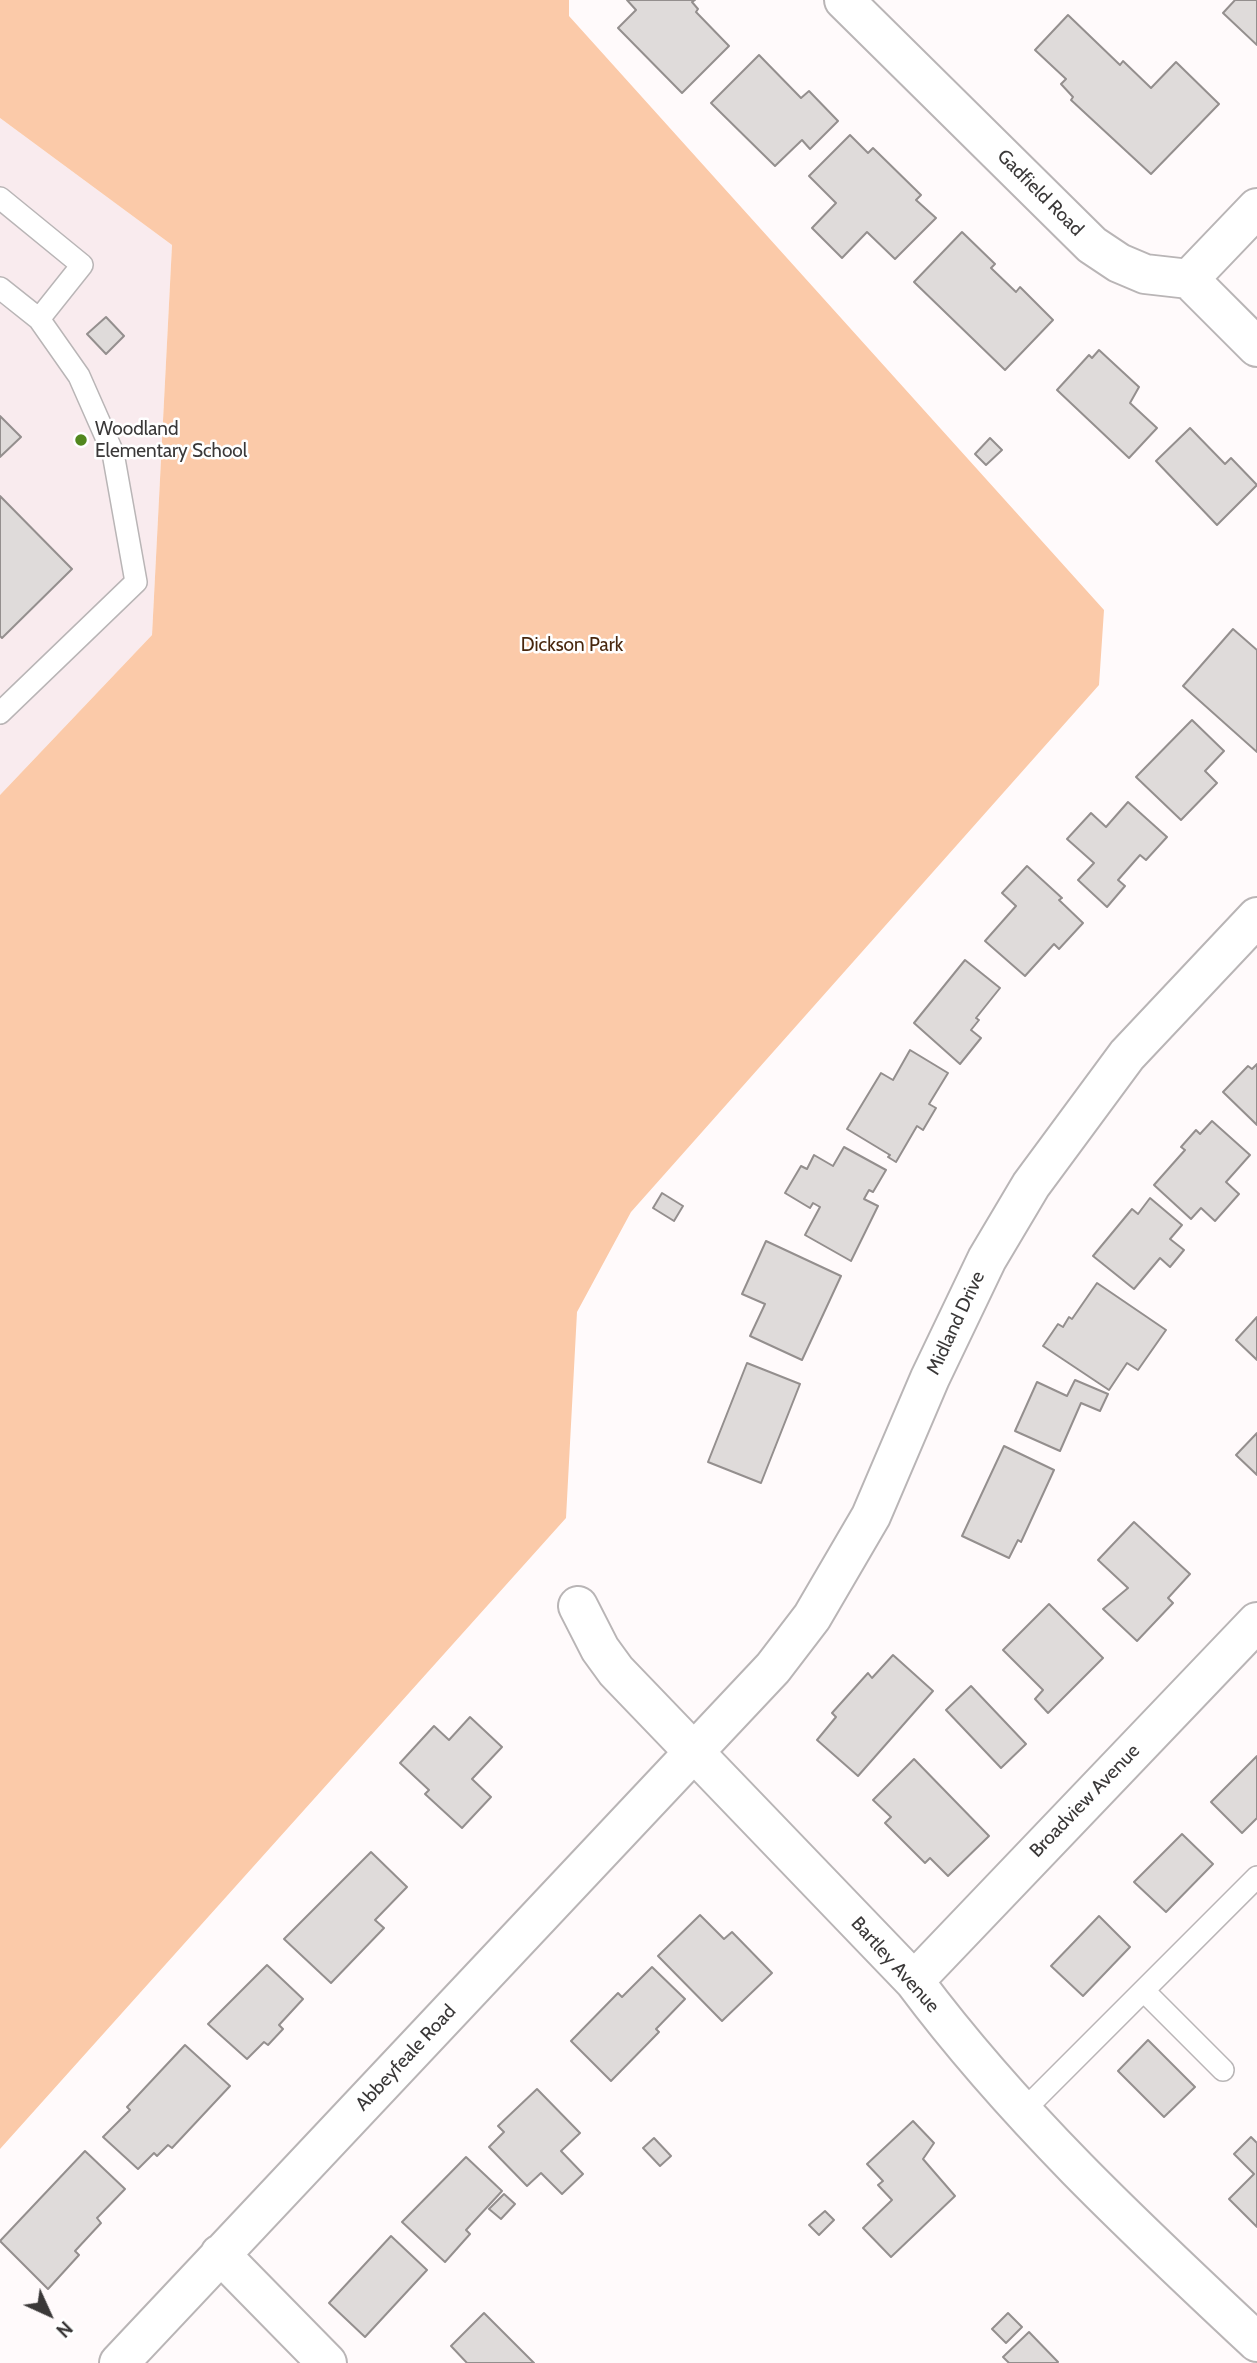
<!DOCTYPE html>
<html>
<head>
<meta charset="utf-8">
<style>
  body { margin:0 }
  #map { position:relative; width:1257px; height:2363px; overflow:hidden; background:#fffafb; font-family:Cabin,sans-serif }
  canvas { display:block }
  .north { position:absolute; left:14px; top:2279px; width:70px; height:70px; -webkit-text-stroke:5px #fff; paint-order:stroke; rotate:135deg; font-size:19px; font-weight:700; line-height:28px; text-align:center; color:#3a3838 }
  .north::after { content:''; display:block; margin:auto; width:24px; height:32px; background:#3a3838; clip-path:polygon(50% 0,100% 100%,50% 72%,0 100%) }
</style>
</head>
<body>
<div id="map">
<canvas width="1257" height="2363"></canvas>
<div class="north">N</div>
</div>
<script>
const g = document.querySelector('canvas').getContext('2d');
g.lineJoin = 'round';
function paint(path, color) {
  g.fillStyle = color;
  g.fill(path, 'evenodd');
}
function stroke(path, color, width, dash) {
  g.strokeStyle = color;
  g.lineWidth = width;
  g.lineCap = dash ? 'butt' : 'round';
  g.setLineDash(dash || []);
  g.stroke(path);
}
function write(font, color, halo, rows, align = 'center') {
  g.font = font + ' Cabin,sans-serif';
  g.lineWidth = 5;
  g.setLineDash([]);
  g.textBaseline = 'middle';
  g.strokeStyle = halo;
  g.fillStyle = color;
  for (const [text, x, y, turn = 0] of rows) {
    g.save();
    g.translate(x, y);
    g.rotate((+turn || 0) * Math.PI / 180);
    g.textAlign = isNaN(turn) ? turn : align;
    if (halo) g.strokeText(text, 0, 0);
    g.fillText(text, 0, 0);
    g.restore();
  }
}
const built = new Path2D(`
  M0,118L172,245L152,635L0,795Z`);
const green = new Path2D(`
  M0,0H569V16L1104,610L1099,685L631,1212L577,1312L566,1518L0,2149V795L152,635L172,245L0,118Z`);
const building = new Path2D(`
  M627,0H695L692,2L698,9L696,12L729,46L682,93L618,28L636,10Z
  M1235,0H1257V45L1223,13Z
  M1068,15L1120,65L1123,61L1151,88L1176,62L1219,104L1151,174L1071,100L1073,97L1061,84L1066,79L1035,50Z
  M759,55L801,98L809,91L838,121L810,149L802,140L775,166L711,103Z
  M850,135L868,153L873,148L921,195L916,200L936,218L895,259L867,232L842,258L812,228L836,203L809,176Z
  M962,232L995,264L991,268L1016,292L1020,287L1053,320L1005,370L914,282Z
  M106,317L124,336L106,354L87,334Z
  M1099,350L1139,387L1130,403L1157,428L1129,458L1057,390L1089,355L1092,358Z
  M0,416L21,437L0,457Z
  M1190,428L1225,464L1231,458L1257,485L1217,525L1156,461Z
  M990,438L1002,450L986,465L975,454Z
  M0,496L72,569L2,638L0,636Z
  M1233,629L1257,650V752L1183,686Z
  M1192,720L1224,751L1205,771L1217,783L1181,820L1136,777Z
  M1128,802L1167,837L1146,860L1140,855L1118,880L1125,886L1107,907L1078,880L1094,863L1067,839L1091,813L1106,827Z
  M1027,866L1062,898L1059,900L1083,923L1059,949L1054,944L1025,976L985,941L1016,906L1002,893Z
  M965,960L1000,988L976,1018L979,1020L971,1030L981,1038L960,1064L914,1023Z
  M910,1050L948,1073L929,1104L936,1108L923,1130L917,1126L896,1162L888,1157L890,1155L847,1129L881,1073L893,1080Z
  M1257,1064V1125L1223,1092L1248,1066L1252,1069Z
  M1212,1121L1250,1155L1226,1182L1239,1194L1215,1221L1201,1208L1191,1219L1154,1185L1185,1150L1181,1147L1196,1130L1200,1134Z
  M844,1147L886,1170L873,1192L869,1190L864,1199L878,1206L851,1261L805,1235L820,1207L813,1203L810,1208L785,1193L801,1166L807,1169L814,1155L833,1166Z
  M662,1193L683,1206L674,1221L653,1208Z
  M1150,1198L1182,1225L1170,1239L1184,1250L1170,1267L1160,1258L1134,1289L1093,1256L1132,1209L1138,1214Z
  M766,1241L841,1276L802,1360L750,1336L765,1304L742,1294Z
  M1097,1283L1166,1330L1138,1370L1127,1363L1109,1390L1043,1346L1058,1324L1063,1327L1069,1317L1072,1319Z
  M1257,1317V1360L1236,1340Z
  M747,1363L800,1384L761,1483L708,1462Z
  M1075,1380L1108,1394L1100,1411L1081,1403L1060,1451L1015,1431L1037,1382L1067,1396Z
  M1257,1433V1475L1236,1455Z
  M1004,1446L1054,1470L1021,1542L1018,1540L1009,1558L962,1536Z
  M1134,1522L1190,1574L1168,1598L1173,1603L1137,1641L1103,1609L1128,1588L1098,1560Z
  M1049,1604L1103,1658L1048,1713L1035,1699L1043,1690L1003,1650Z
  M893,1655L933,1691L858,1776L817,1740L836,1717L832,1713L868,1673L872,1678Z
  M971,1686L1026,1744L1001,1768L946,1710Z
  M470,1717L502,1747L472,1779L491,1797L462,1828L425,1794L429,1790L400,1763L434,1726L449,1740Z
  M1257,1756V1818L1242,1833L1211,1802Z
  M914,1759L989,1836L948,1876L930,1858L925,1863L885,1823L891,1817L873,1800Z
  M1182,1834L1213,1864L1166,1912L1134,1882Z
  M371,1852L407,1887L375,1920L384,1928L331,1983L284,1939Z
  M700,1915L724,1939L732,1932L772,1973L722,2021L658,1956Z
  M1099,1916L1130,1947L1083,1996L1051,1966Z
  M267,1965L303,1999L279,2025L283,2029L268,2045L264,2042L247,2059L208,2024Z
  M652,1967L685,1999L656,2029L659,2032L611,2081L571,2041L618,1993L622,1997Z
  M1148,2040L1195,2087L1164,2117L1118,2071Z
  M185,2045L230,2086L172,2148L168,2145L157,2156L154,2153L138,2169L103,2137L130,2110L127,2107Z
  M537,2089L580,2133L561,2151L583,2174L562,2194L541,2173L527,2186L489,2147L504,2132L498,2126Z
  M913,2121L934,2143L923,2159L955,2196L891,2257L863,2228L892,2200L878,2185L883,2181L867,2164Z
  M1251,2137L1257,2143V2227L1229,2199L1254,2174L1234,2154Z
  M654,2138L671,2156L660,2166L643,2148Z
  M85,2151L125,2189L97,2218L101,2223L75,2251L79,2255L48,2289L0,2241Z
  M466,2157L502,2191L466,2230L470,2234L445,2262L402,2222Z
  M504,2194L515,2204L501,2219L489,2209Z
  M825,2211L834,2220L819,2235L809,2225Z
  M391,2236L427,2270L365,2337L329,2303Z
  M484,2313L534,2363H467L451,2346Z
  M1008,2313L1022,2327L1006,2343L992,2329Z
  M1029,2332L1058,2362L1057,2363H1009L1003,2357Z`);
const lane = new Path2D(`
  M0,198L82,265L39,319
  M0,288L39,319L79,376L113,453L136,582L0,713
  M1144,1991L1223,2070
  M1021,2113L1257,1877`);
const street = new Path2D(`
  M844,0L1092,245L1119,263L1145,274L1189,279L1257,347
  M1189,279L1257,208
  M578,1606L600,1649L616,1671L914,1981C1014,2115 1135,2228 1257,2342
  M914,1981L1257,1622
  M220,2254L327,2363
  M119,2363L773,1668L812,1617L871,1516L930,1378L987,1259L1031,1185L1127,1055L1257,917`);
const markers = [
  [81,440,7,"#52871e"]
];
const streetNames = [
  ["Gadfield Road",1040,193,45],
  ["Midland Drive",956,1323,-65],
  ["Broadview Avenue",1085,1801,-46],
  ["Bartley Avenue",895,1965,48],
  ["Abbeyfeale Road",406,2058,-47]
];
const poiNames = [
  ["Woodland",95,429],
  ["Elementary School",95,451]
];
const parkNames = [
  ["Dickson Park",572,645]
];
paint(built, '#f9ebee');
paint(green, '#fbcaa9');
paint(building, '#dfdbda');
stroke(building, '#948f8e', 2);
stroke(lane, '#b9b5b6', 24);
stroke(street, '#b9b5b6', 42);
stroke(lane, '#fff', 21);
stroke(street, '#fff', 38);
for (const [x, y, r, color] of markers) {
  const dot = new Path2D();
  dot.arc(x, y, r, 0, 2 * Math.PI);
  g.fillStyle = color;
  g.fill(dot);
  stroke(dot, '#fff', 2.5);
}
write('19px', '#3a3838', '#fff', streetNames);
write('19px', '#3a3838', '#fff', poiNames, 'left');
write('19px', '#48270e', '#fff', parkNames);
</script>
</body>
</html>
